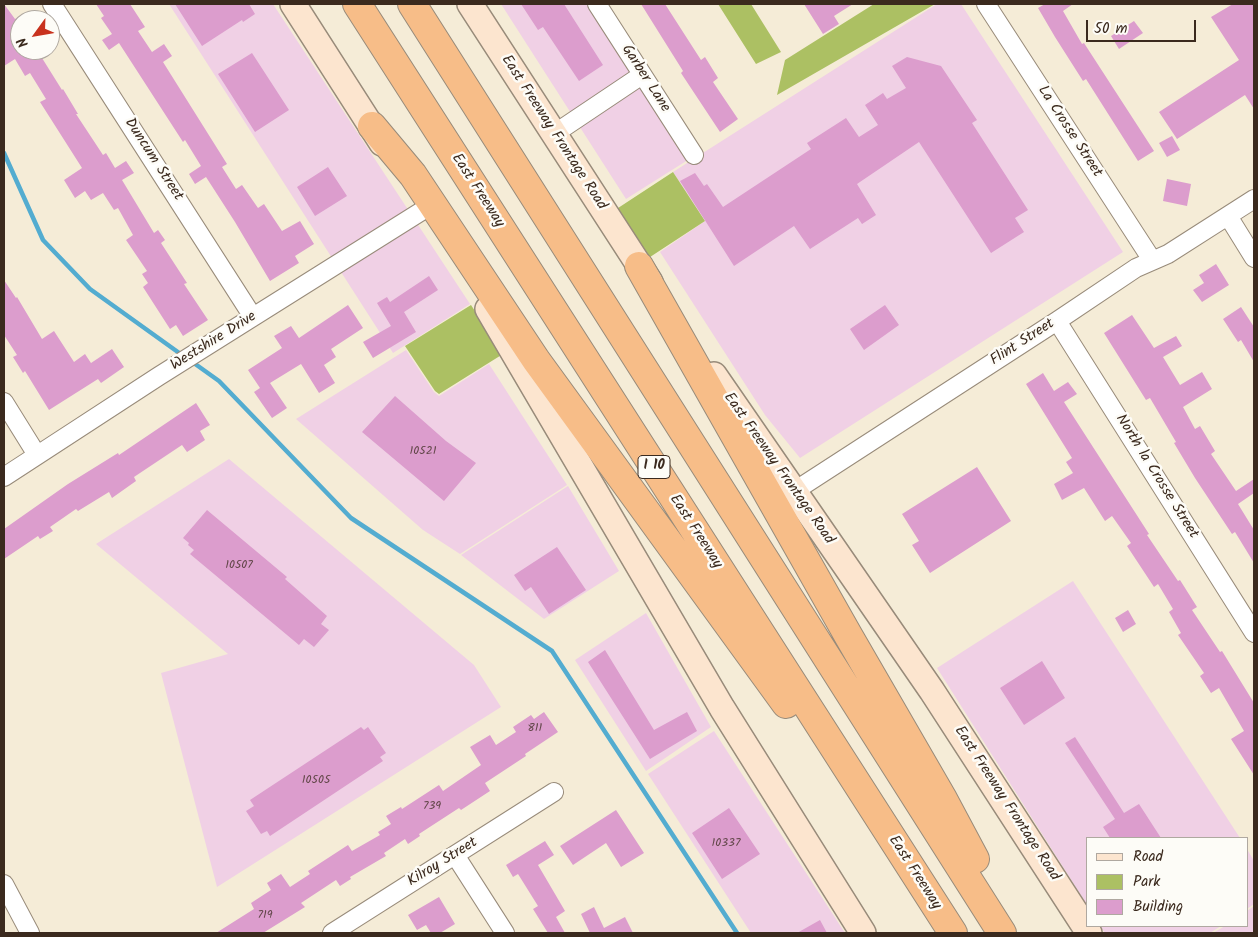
<!DOCTYPE html>
<html>
<head>
<meta charset="utf-8">
<style>
  body { margin:0 }
  #map { position:relative; width:1258px; height:937px; overflow:hidden; background:#f5ecd7; font-family:Kalam,sans-serif }
  canvas { display:block }
  .frame { position:absolute; inset:0; border:5px solid #3b2a1e; pointer-events:none }
  .legend { position:absolute; left:1086px; top:837px; width:162px; height:90px; box-sizing:border-box; background:#fdfcf7; border:1px solid #afa8a0; margin:0; padding:6px 9px; list-style:none; font-size:15px; color:#3b2a1e }
  .legend li { display:flex; align-items:center; gap:10px; height:25px }
  .legend b { width:25px; border:1px solid #afa8a0 }
  .north { position:absolute; left:10px; top:10px; width:50px; height:50px; box-sizing:border-box; background:#fdfcf7; border:1px solid #afa8a0; border-radius:50%; rotate:238deg; font-size:14px; font-weight:700; line-height:20px; text-align:center; color:#3b2a1e }
  .north::after { content:''; display:block; margin:auto; width:18px; height:22px; background:#c8321e; clip-path:polygon(50% 0,100% 100%,50% 72%,0 100%) }
  .scale { position:absolute; left:1086px; top:20px; width:110px; height:22px; box-sizing:border-box; border:2px solid #3b2a1e; border-top:0; padding-left:6px; font-size:15px; line-height:18px; white-space:nowrap; color:#3b2a1e; -webkit-text-stroke:4px #fdfcf7; paint-order:stroke }
</style>
</head>
<body>
<div id="map">
<canvas width="1258" height="937"></canvas>
<div class="frame"></div>
<ul class="legend">
<li><b style="height:6px;background:#fce5cf"></b>Road</li>
<li><b style="height:14px;background:#acc063"></b>Park</li>
<li><b style="height:14px;background:#dc9dcd"></b>Building</li>
</ul>
<div class="north">N</div>
<div class="scale">50 m</div>
</div>
<script>
const g = document.querySelector('canvas').getContext('2d');
g.lineJoin = 'round';
function paint(path, color) {
  g.fillStyle = color;
  g.fill(path, 'evenodd');
}
function stroke(path, color, width, dash) {
  g.strokeStyle = color;
  g.lineWidth = width;
  g.lineCap = dash ? 'butt' : 'round';
  g.setLineDash(dash || []);
  g.stroke(path);
}
function write(font, color, halo, rows, align = 'center') {
  g.font = font + ' Kalam,sans-serif';
  g.lineWidth = 5;
  g.setLineDash([]);
  g.textBaseline = 'middle';
  g.strokeStyle = halo;
  g.fillStyle = color;
  for (const [text, x, y, turn = 0] of rows) {
    g.save();
    g.translate(x, y);
    g.rotate((+turn || 0) * Math.PI / 180);
    g.textAlign = isNaN(turn) ? turn : align;
    if (halo) g.strokeText(text, 0, 0);
    g.fillText(text, 0, 0);
    g.restore();
  }
}
const built = new Path2D(`
  M169,4H273L470,304L393,353Z
  M501,4H591L691,158L626,199Z
  M937,4H961L1123,252L800,458L765,415L660,252L705,221L673,172Z
  M406,350L434,392L439,396L489,364L567,485L460,554L423,530L296,419Z
  M229,459L474,665L501,707L217,887L161,673L228,654L96,544Z
  M568,486L619,571L544,619L461,555Z
  M1073,581L1240,838H1087V905L937,668Z
  M646,613L711,727L646,771L575,660Z
  M714,731L845,933H751L648,774Z
  M1247,849L1254,861V904L1247,909Z
  M1254,906V933H1213L1225,926H1247V911Z
  M1100,926H1221L1210,933H1105Z`);
const green = new Path2D(`
  M718,4H751L781,52L756,64Z
  M874,4H935L777,95L785,60Z
  M673,172L705,221L647,259L615,210Z
  M471,305L503,354L439,394L435,391L405,346Z`);
const stream = new Path2D(`
  M4,153L43,240L90,289L182,355
  M191,361L219,381L351,518L552,651L737,933`);
const building = new Path2D(`
  M4,4L15,19L20,16V50H37L62,90L63,89L78,114H76L103,155L106,153L115,168L126,161L134,173L122,180L154,233L158,230L165,240L161,243L187,283L184,284L208,320L183,336L176,325L170,329L143,287L148,283L142,274L147,271L126,240L133,235L118,208L114,210L103,193L91,200L85,191L75,198L64,180L82,168L40,102L46,99L30,73L25,76L15,59L4,66Z
  M96,4H130L145,27L138,31L152,52L164,44L172,56L163,62L227,164L222,167L236,189L242,185L258,208L264,204L282,231L300,221L314,244L295,256L299,263L270,281L235,222L206,177L195,184L189,174L201,166L185,140L183,142L119,43L109,50L102,40L112,34L101,18L104,16Z
  M175,4H249L255,14L243,22L242,20L202,46Z
  M521,4H564L603,65L579,81L543,27L538,30Z
  M641,4H665L701,60L705,57L718,78L713,82L738,119L720,132L681,73L683,71Z
  M804,4H853L834,16L839,24L823,34Z
  M1045,4H1073L1063,11L1082,44L1084,43L1154,151L1138,161L1086,79L1083,81L1055,37L1038,8Z
  M1233,4H1254V109L1245,95L1177,139L1159,112L1239,60L1211,17Z
  M1134,21L1143,33L1119,49L1111,36Z
  M252,53L289,110L255,132L218,74Z
  M907,57L941,66L977,120L972,123L1028,210L1015,218L1024,232L991,253L919,142L857,184L876,215L862,224L858,218L810,249L794,226L734,266L680,181L695,173L704,186L707,184L723,207L811,149L807,143L846,118L859,137L878,125L865,105L883,93L887,99L906,88L892,66Z
  M1172,136L1180,150L1167,157L1159,143Z
  M328,167L347,196L315,216L297,187Z
  M1167,179L1191,184L1187,206L1163,201Z
  M1216,264L1229,285L1202,302L1193,290L1204,283L1199,275Z
  M429,276L438,290L404,312L416,332L373,358L363,342L391,326L377,303L387,297L390,302Z
  M4,280L16,298L17,297L42,339L54,331L74,362L85,354L91,363L112,349L124,367L101,383L98,379L49,410L25,371L23,373L13,357L17,355L4,335Z
  M348,305L363,328L331,349L336,357L324,365L335,383L319,393L301,364L270,383L287,408L272,418L254,392L260,388L248,370L282,348L274,336L291,326L299,338Z
  M885,305L899,325L864,350L850,329Z
  M1241,307L1254,327V362L1241,340L1238,342L1223,319Z
  M1132,315L1154,348L1176,336L1182,346L1163,357L1180,385L1202,372L1212,389L1183,407L1195,429L1200,426L1215,451L1211,454L1236,491L1254,479V493L1238,504L1254,530V563L1235,532L1232,534L1195,478L1174,443L1176,442L1150,398L1146,400L1104,333Z
  M1043,373L1054,391L1068,382L1077,394L1064,402L1149,534L1147,535L1178,581L1180,580L1197,607L1192,610L1220,652L1222,651L1254,703V775L1231,739L1244,731L1219,688L1211,693L1200,676L1204,673L1178,635L1181,633L1169,612L1173,609L1158,584L1154,587L1127,546L1131,543L1112,516L1105,521L1084,488L1062,500L1054,484L1073,473L1066,462L1072,458L1026,384Z
  M395,396L446,441L476,463L444,501L362,432Z
  M196,403L210,425L200,431L205,440L187,452L182,445L134,477L136,481L112,498L109,492L78,511L76,509L50,527L53,531L40,539L38,536L4,559V529L68,484L118,453L119,455Z
  M977,467L1011,521L930,573L912,545L919,541L902,514Z
  M207,510L287,577L285,579L327,616L321,624L329,630L314,647L304,639L299,645L190,554L194,550L188,545L189,543L183,538Z
  M557,547L586,590L549,614L531,587L525,591L514,575Z
  M1128,610L1136,624L1123,632L1115,618Z
  M605,650L654,730L687,712L697,731L650,759L588,662Z
  M1042,661L1065,698L1024,725L1000,688Z
  M544,712L558,732L525,754L526,756L485,783L490,791L461,810L459,808L419,834L420,836L408,844L405,839L384,853L386,856L350,877L351,879L340,886L336,880L301,903L305,907L263,933H216L254,909L251,903L271,890L267,883L281,874L290,887L310,874L308,871L348,845L352,851L380,835L378,832L391,824L386,816L401,807L402,809L439,785L443,791L481,765L470,747L490,735L496,745L516,732L513,727L531,715L534,719Z
  M361,727L364,730L368,727L386,753L380,757L383,761L270,836L267,831L261,834L246,811L254,806L250,800Z
  M1075,737L1124,813L1139,804L1161,838H1110L1103,827L1115,819L1065,743Z
  M729,808L760,854L722,879L692,833Z
  M616,810L644,853L621,867L606,843L573,865L560,846Z
  M545,841L554,855L538,865L565,911L556,917L565,933H548L533,909L538,906L518,874L513,877L506,865Z
  M439,897L455,924L440,933H431L426,925L417,930L408,915Z
  M594,907L604,928L625,917L633,933H590L581,914Z
  M820,920L827,933H797Z`);
const minor = new Path2D(`
  M52,4L253,317
  M597,4L694,155
  M986,4L1152,260
  M554,134L642,75
  M1228,216L1254,258
  M1057,321L1254,633
  M4,402L37,455
  M4,477L159,376L425,209
  M793,492L1057,321L1136,268L1168,254L1254,199
  M455,855L505,933
  M4,884L30,933
  M332,933L554,792`);
const secondary = new Path2D(`
  M293,4L382,143
  M470,4L650,282
  M488,309L722,708L863,933
  M714,375L932,691L1089,933`);
const motorway = new Path2D(`
  M357,4L953,933
  M412,4L1002,933
  M372,126L413,175L536,360L786,704
  M639,266L848,635L943,799L975,859`);
const numberNames = [
  ["10521",423,452],
  ["10507",239,566],
  ["811",535,729],
  ["10505",316,781],
  ["739",432,807],
  ["10337",726,844],
  ["719",265,916]
];
const shields = [
  [654,467,32]
];
const shieldNames = [
  ["I 10",654,467]
];
const streetNames = [
  ["Garber Lane",645,79,57],
  ["La Crosse Street",1069,132,57],
  ["East Freeway Frontage Road",553,133,57],
  ["Duncum Street",153,160,57],
  ["East Freeway",477,191,57],
  ["Westshire Drive",214,342,-32],
  ["Flint Street",1023,343,-33],
  ["East Freeway Frontage Road",778,469,55],
  ["North la Crosse Street",1156,477,58],
  ["East Freeway",695,532,57],
  ["East Freeway Frontage Road",1006,804,57],
  ["Kilroy Street",443,863,-32],
  ["East Freeway",914,873,57]
];
paint(built, '#f0d0e5');
paint(green, '#acc063');
stroke(stream, '#53acd0', 4.5);
paint(building, '#dc9dcd');
stroke(minor, '#988b7a', 20);
stroke(secondary, '#988b7a', 28);
stroke(motorway, '#988b7a', 30);
stroke(minor, '#fff', 18);
stroke(secondary, '#fce5cf', 25);
stroke(motorway, '#f7bd88', 28);
write('12px', '#63474a', null, numberNames);
for (const [x, y, w] of shields) {
  const box = new Path2D();
  box.roundRect(x - w / 2, y - 11.5, w, 23, 4);
  g.fillStyle = '#fdfcf7';
  g.fill(box);
  stroke(box, '#3b2a1e', 1);
}
write('bold 14px', '#3b2a1e', null, shieldNames);
write('15px', '#3b2a1e', '#fdfcf7', streetNames);
</script>
</body>
</html>
